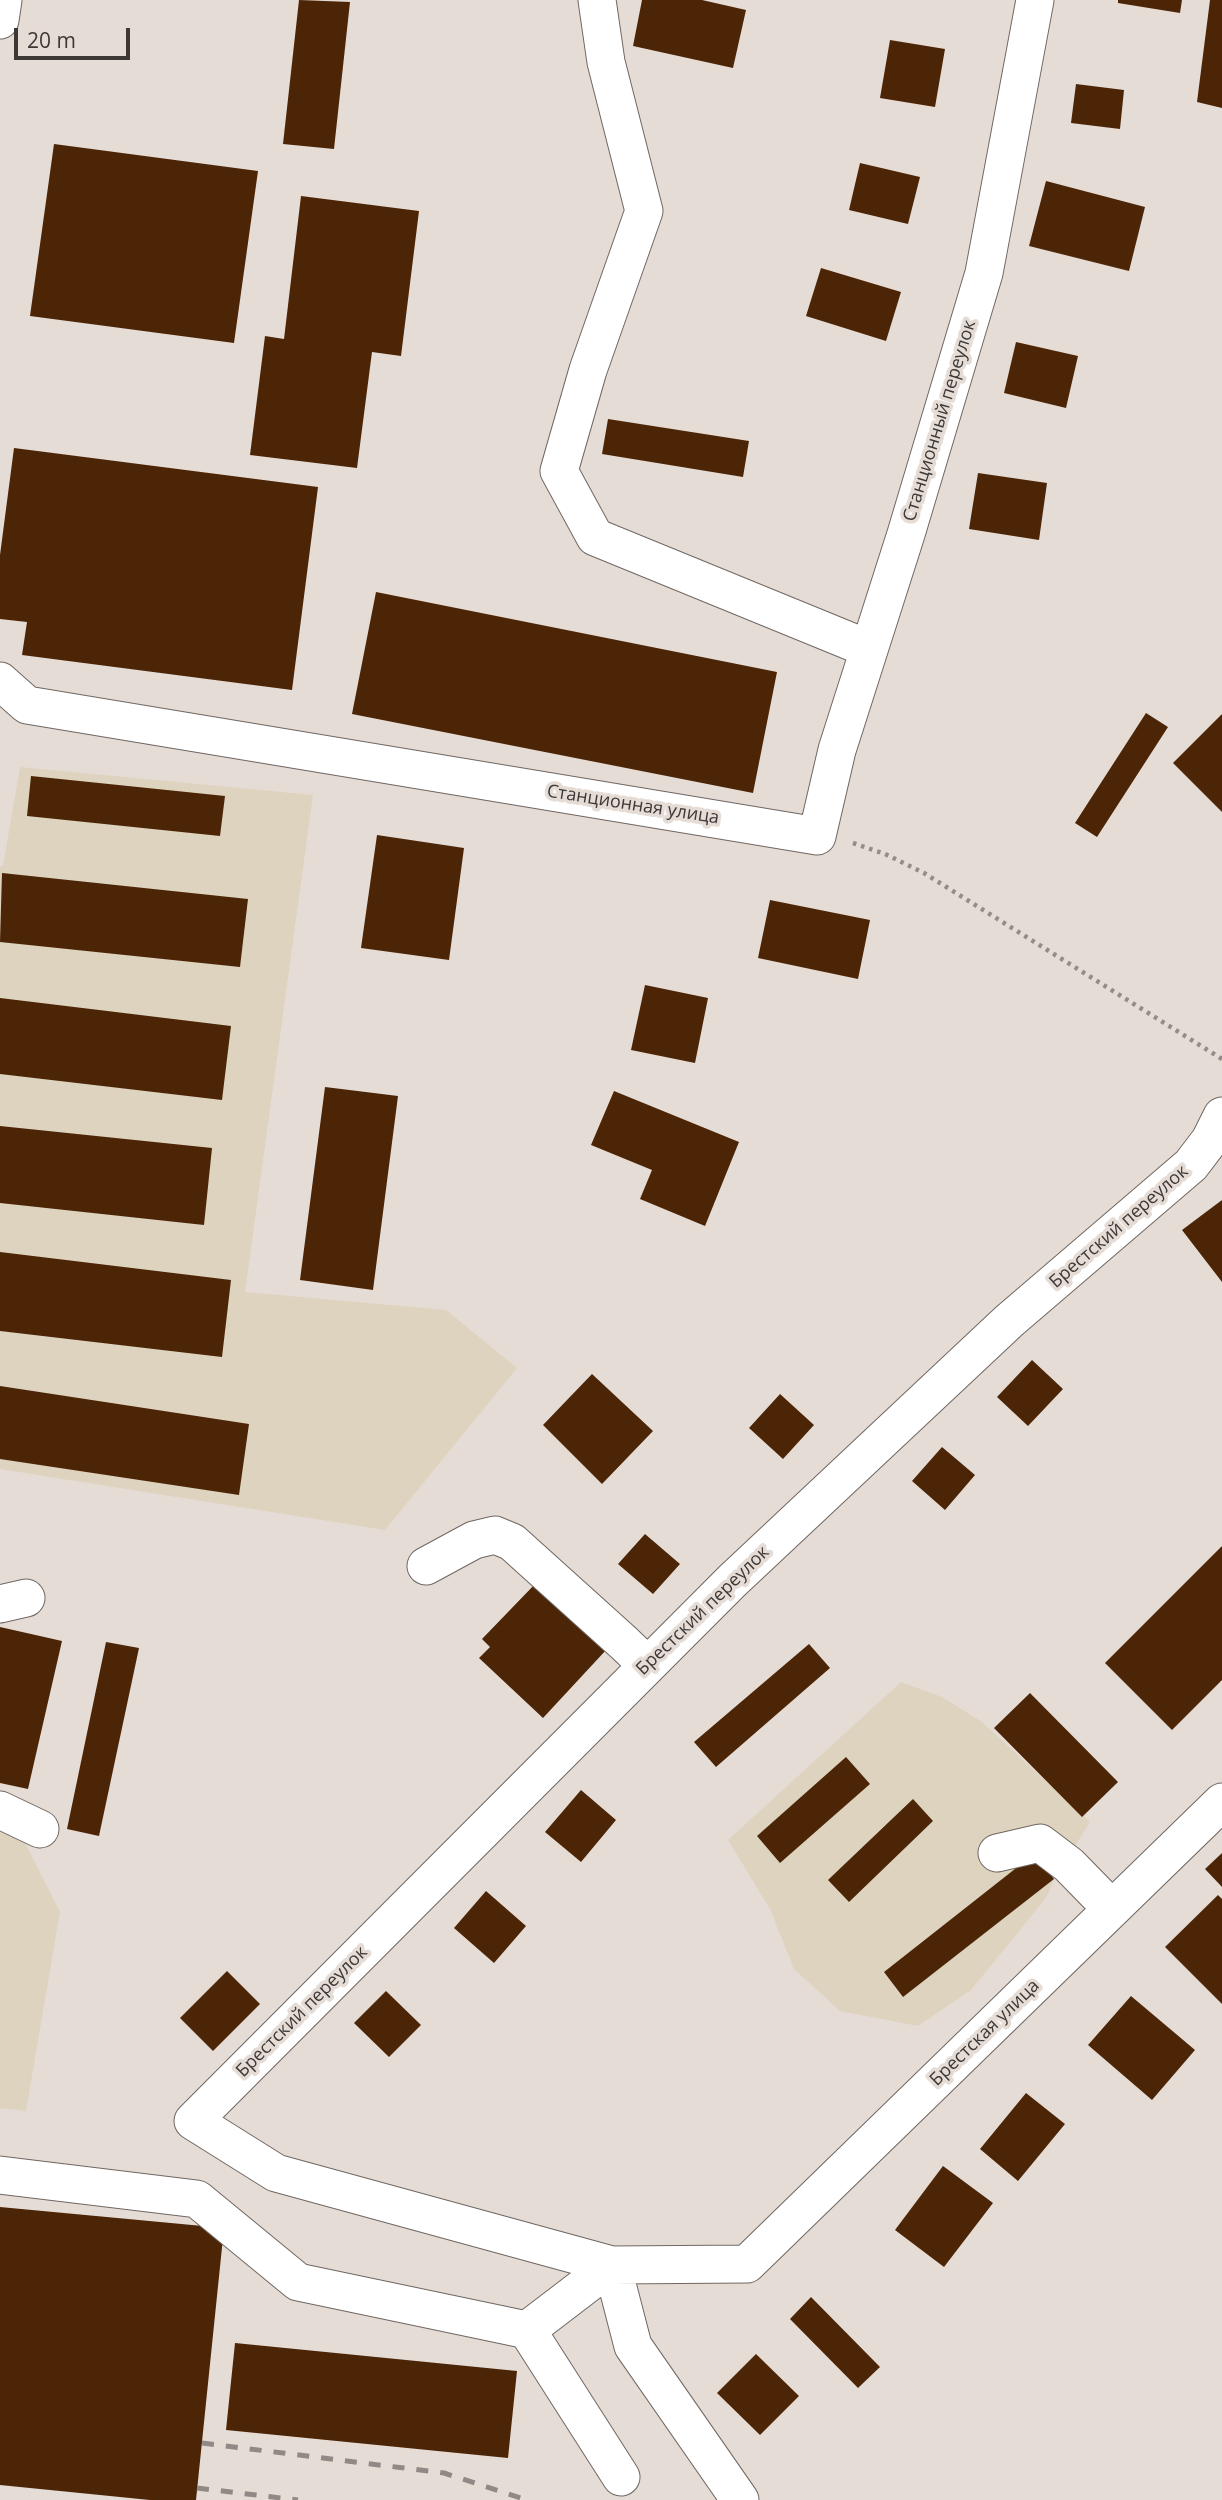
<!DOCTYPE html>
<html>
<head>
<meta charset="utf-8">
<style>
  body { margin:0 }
  #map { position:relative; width:1222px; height:2500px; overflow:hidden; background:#e6dcd6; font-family:"Open Sans",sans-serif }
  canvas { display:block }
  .scale { position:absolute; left:14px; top:28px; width:116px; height:32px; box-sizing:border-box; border:4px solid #3c3836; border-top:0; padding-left:9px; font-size:21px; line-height:24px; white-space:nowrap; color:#3c3836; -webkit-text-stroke:5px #e6dcd6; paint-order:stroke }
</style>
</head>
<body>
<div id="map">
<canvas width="1222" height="2500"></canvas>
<div class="scale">20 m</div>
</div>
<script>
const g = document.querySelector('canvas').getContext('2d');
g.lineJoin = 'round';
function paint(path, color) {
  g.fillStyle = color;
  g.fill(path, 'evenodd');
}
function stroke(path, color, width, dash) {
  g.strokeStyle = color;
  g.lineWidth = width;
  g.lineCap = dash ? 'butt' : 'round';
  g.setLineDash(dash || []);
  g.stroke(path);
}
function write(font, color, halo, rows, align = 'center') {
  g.font = font + ' "Open Sans",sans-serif';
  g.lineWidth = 7;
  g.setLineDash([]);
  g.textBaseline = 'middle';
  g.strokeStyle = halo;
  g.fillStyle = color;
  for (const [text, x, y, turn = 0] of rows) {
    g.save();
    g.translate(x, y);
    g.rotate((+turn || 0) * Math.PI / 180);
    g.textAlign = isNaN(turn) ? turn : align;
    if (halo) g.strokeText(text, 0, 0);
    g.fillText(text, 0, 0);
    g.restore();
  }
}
const industrial = new Path2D(`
  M20,767L313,795L245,1292L446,1310L517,1368L385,1530L0,1469V866H3Z
  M901,1682L942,1697L982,1722L1090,1822L1054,1879L1046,1898L971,1990L918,2026L840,2011L794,1969L770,1909L728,1840Z
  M0,1822L16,1825L60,1912L26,2111L0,2108Z`);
const building = new Path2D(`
  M299,0L350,2L334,149L283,144Z
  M642,0H702L746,10L733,68L633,46Z
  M1118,0H1182L1180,13L1118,3Z
  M1210,0H1222V108L1197,102Z
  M890,40L945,49L935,107L880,98Z
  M1076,84L1124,90L1120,129L1071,123Z
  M54,144L258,171L234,343L30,316Z
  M860,163L920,177L908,224L849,210Z
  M1046,181L1145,207L1129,271L1029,246Z
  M301,196L419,211L401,356L372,352L357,468L250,455L265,336L284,339Z
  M821,268L901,292L886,341L806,316Z
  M1016,342L1078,356L1066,408L1004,393Z
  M608,419L749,441L743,477L602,454Z
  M14,448L318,487L292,690L22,655L27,622L0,619V555Z
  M978,473L1047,483L1039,540L969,529Z
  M376,592L777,672L753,793L352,714Z
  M1146,713L1168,727L1097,837L1075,823Z
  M1222,714V812L1173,763Z
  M31,776L225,796L220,836L27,816Z
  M377,835L464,848L449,960L361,948Z
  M2,873L248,899L240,967L0,942Z
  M770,900L870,920L858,979L758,958Z
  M645,985L708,998L695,1063L631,1050Z
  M0,998L231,1026L222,1100L0,1074Z
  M325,1087L398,1096L373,1290L300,1280Z
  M614,1091L739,1142L705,1226L640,1199L652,1170L591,1145Z
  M0,1126L212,1148L204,1225L0,1203Z
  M1222,1200V1282L1182,1230Z
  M0,1252L231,1280L222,1357L0,1331Z
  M1032,1360L1063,1389L1028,1426L997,1397Z
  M592,1374L653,1431L602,1484L543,1425Z
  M0,1386L249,1424L239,1495L0,1459Z
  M780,1394L814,1425L783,1459L749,1428Z
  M942,1447L975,1475L945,1510L912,1481Z
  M645,1534L680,1564L653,1594L618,1564Z
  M1222,1546V1680L1172,1730L1105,1663Z
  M537,1582L607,1649L543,1718L479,1658L490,1647L482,1639Z
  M0,1627L62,1641L28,1789L0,1783Z
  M106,1642L139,1648L99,1836L67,1829Z
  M809,1644L830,1668L716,1767L694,1742Z
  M1030,1693L1118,1782L1082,1817L994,1728Z
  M846,1757L870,1784L780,1863L757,1836Z
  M581,1790L616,1820L581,1862L545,1832Z
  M913,1799L933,1821L849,1902L828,1880Z
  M1222,1853V1887L1205,1869Z
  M1034,1854L1054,1879L903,1997L884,1972Z
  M486,1891L526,1926L494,1963L454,1928Z
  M1218,1895L1222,1899V2004L1165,1947Z
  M227,1971L260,2004L213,2051L180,2018Z
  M386,1991L421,2025L389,2057L354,2023Z
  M1131,1996L1195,2050L1152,2100L1088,2045Z
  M1026,2093L1065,2124L1018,2181L980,2149Z
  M943,2166L993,2203L944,2267L895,2230Z
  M0,2207L224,2228L196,2500H150L0,2485Z
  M811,2297L880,2367L858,2388L790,2319Z
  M235,2343L517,2371L508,2458L226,2430Z
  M756,2354L799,2396L760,2435L717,2393Z`);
const path = new Path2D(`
  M853,843L885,854L924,873L1222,1059`);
const minor = new Path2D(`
  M597,0L606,62L644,211L588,370L559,471L595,537L869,649
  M0,20L3,0
  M0,681L27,705L817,836L837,750L906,534L984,273L1035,0
  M1222,1116L1210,1140L1191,1165L1009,1321L732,1581L193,2121L276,2173L612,2265L747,2264L1222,1802
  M426,1566L474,1540L495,1535L512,1542L624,1643L647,1665
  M0,1604L26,1598
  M0,1810L40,1829
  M997,1853L1040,1843L1069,1865L1112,1909
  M0,2175L197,2199L298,2282L527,2330L612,2265L633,2346L740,2500
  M527,2330L621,2477`);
const rail = new Path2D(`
  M202,2443L444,2473L527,2500
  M197,2488L298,2500`);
const streetNames = [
  ["Станционный переулок",940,421,-73],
  ["Станционная улица",633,805,9],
  ["Брестский переулок",1119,1227,-41],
  ["Брестский переулок",703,1611,-44],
  ["Брестский переулок",302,2012,-45],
  ["Брестская улица",985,2033,-44]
];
paint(industrial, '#ded3bf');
paint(building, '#4c2506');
stroke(minor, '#706762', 39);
stroke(path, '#938c88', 4.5, [3.5, 5]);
stroke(minor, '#fff', 37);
stroke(rail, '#908985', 5, [12, 12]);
write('18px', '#3c3836', '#e6dcd6', streetNames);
</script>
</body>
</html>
